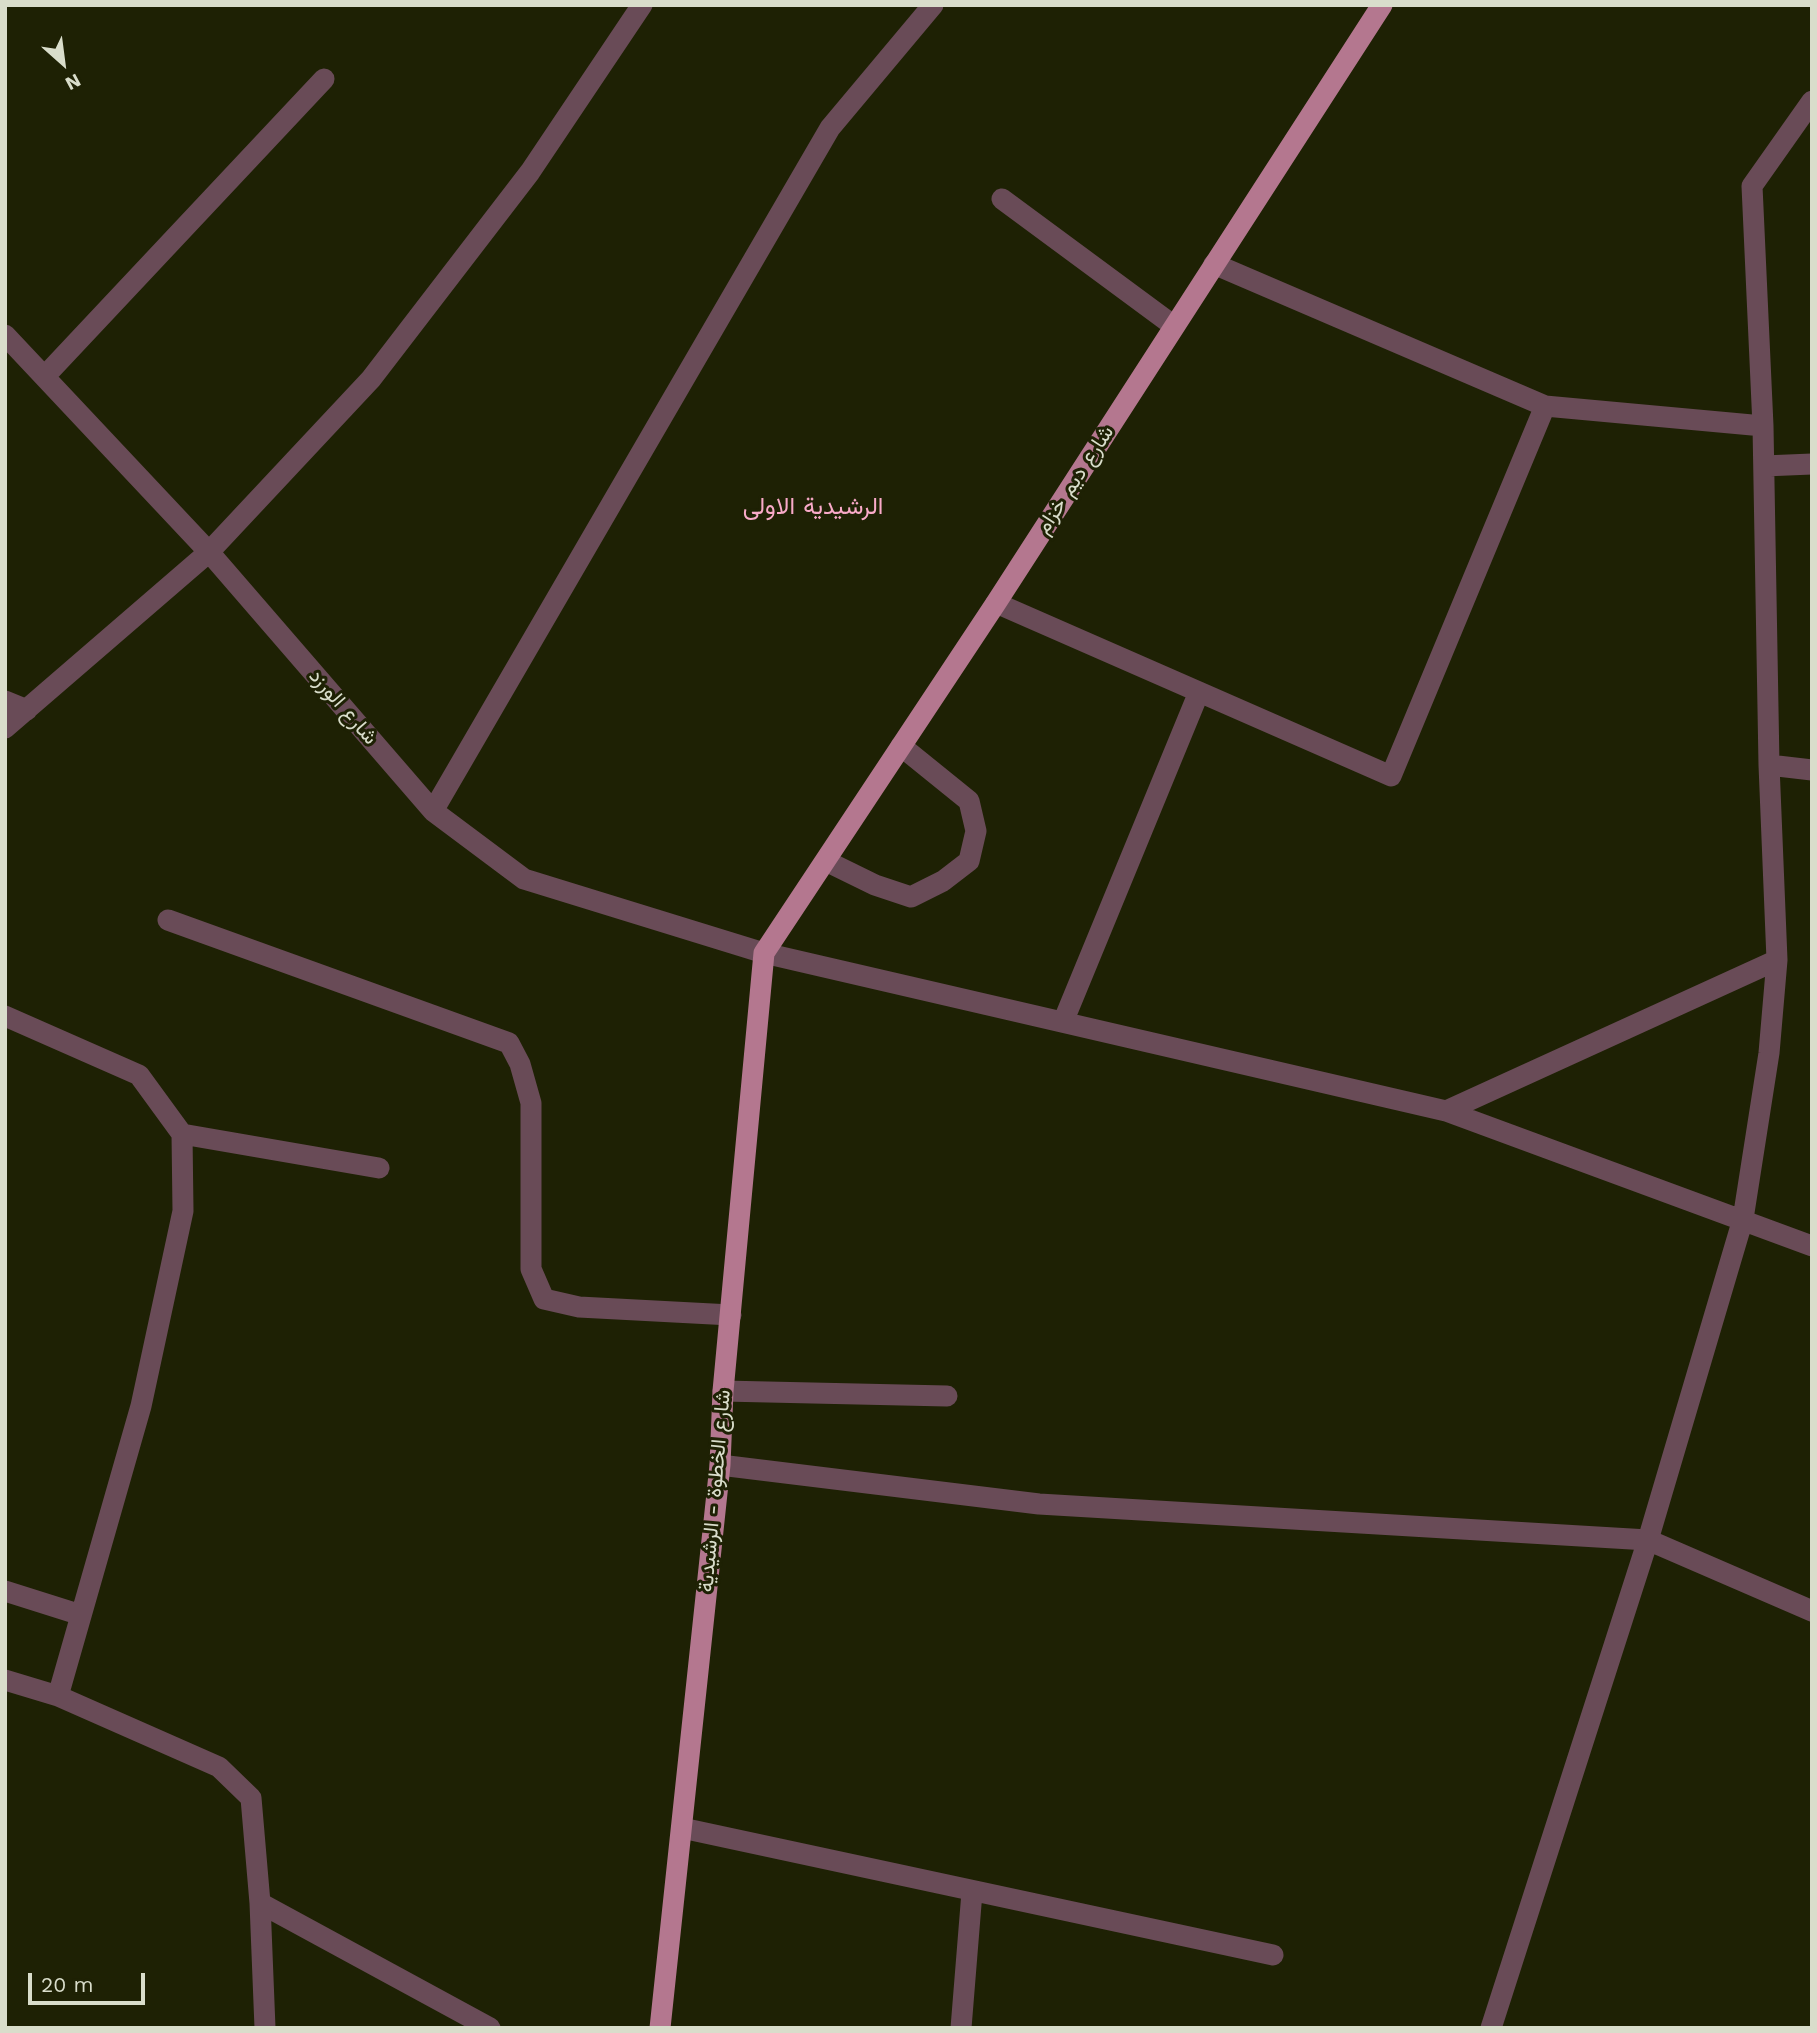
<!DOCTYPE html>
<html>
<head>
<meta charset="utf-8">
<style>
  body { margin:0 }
  #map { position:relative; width:1817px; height:2033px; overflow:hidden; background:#1e2104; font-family:"Work Sans",sans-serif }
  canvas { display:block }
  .frame { position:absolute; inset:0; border:7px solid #d9ddcb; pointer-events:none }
  .north { position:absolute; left:28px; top:28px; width:70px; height:70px; -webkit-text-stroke:5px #1e2104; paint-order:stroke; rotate:152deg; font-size:19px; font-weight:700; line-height:28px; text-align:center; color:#d9ddcb }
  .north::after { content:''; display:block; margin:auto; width:24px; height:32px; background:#d9ddcb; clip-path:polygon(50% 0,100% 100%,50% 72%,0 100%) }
  .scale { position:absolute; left:28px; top:1973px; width:117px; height:32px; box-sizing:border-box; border:4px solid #d9ddcb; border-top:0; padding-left:9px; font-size:21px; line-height:24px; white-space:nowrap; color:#d9ddcb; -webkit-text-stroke:5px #1e2104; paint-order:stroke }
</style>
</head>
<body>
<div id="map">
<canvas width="1817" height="2033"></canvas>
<div class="frame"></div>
<div class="north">N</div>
<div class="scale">20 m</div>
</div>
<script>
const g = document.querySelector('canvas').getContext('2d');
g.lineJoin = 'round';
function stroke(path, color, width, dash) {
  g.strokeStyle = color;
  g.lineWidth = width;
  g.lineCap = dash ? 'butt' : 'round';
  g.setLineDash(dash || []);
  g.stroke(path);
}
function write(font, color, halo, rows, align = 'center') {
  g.font = font + ' "Work Sans",Vazirmatn,sans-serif';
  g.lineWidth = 6;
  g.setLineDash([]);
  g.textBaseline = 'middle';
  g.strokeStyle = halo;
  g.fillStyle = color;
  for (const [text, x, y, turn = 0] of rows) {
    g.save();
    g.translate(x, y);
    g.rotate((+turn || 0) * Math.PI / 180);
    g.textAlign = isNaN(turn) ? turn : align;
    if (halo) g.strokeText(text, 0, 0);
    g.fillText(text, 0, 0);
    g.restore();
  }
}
const minor = new Path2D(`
  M1002,199L1174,326
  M1214,264L1545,406L1763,426
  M5,335L209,552L433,811L524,879L764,953L1446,1111L1812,1246
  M45,376L324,79
  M1764,466L1812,464
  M996,603L1391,776L1545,406
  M5,701L27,710
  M5,728L209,552L371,379L530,172L642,5
  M1769,765L1812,770
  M433,811L830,128L933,5
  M826,861L875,885L911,897L943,881L969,861L976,831L969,801L901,746
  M168,920L509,1043L520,1064L531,1103V1269L544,1299L579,1307L731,1315
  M5,1016L139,1075L182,1134L183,1211L141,1406L58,1696
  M1063,1022L1199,692
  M1446,1111L1777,960
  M182,1134L379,1168
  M723,1391L947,1396
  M720,1465L1039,1504L1648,1540L1812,1611
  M5,1591L81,1615
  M5,1680L58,1696L219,1767L251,1798L260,1903L490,2028
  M682,1828L1273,1955
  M260,1903L265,2028
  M961,2028L972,1892
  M1491,2028L1648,1540L1743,1219L1769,1053L1777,960L1769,765L1763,426L1752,186L1812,101`);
const major = new Path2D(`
  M660,2028L720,1465L723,1391L764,953L996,603L1382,5`);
const streetNames = [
  ["شارع ديم خزام",1075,480,-57],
  ["شارع الورزد",343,707,49],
  ["شارع الخطوة - الرشيدية",715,1491,-85]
];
const quarterNames = [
  ["الرشيدية الاولى",813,507]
];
stroke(minor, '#694b57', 21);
stroke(major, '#b4778f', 21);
write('21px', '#d9ddcb', '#1e2104', streetNames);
write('24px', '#f9aac9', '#1e2104', quarterNames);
</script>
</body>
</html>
